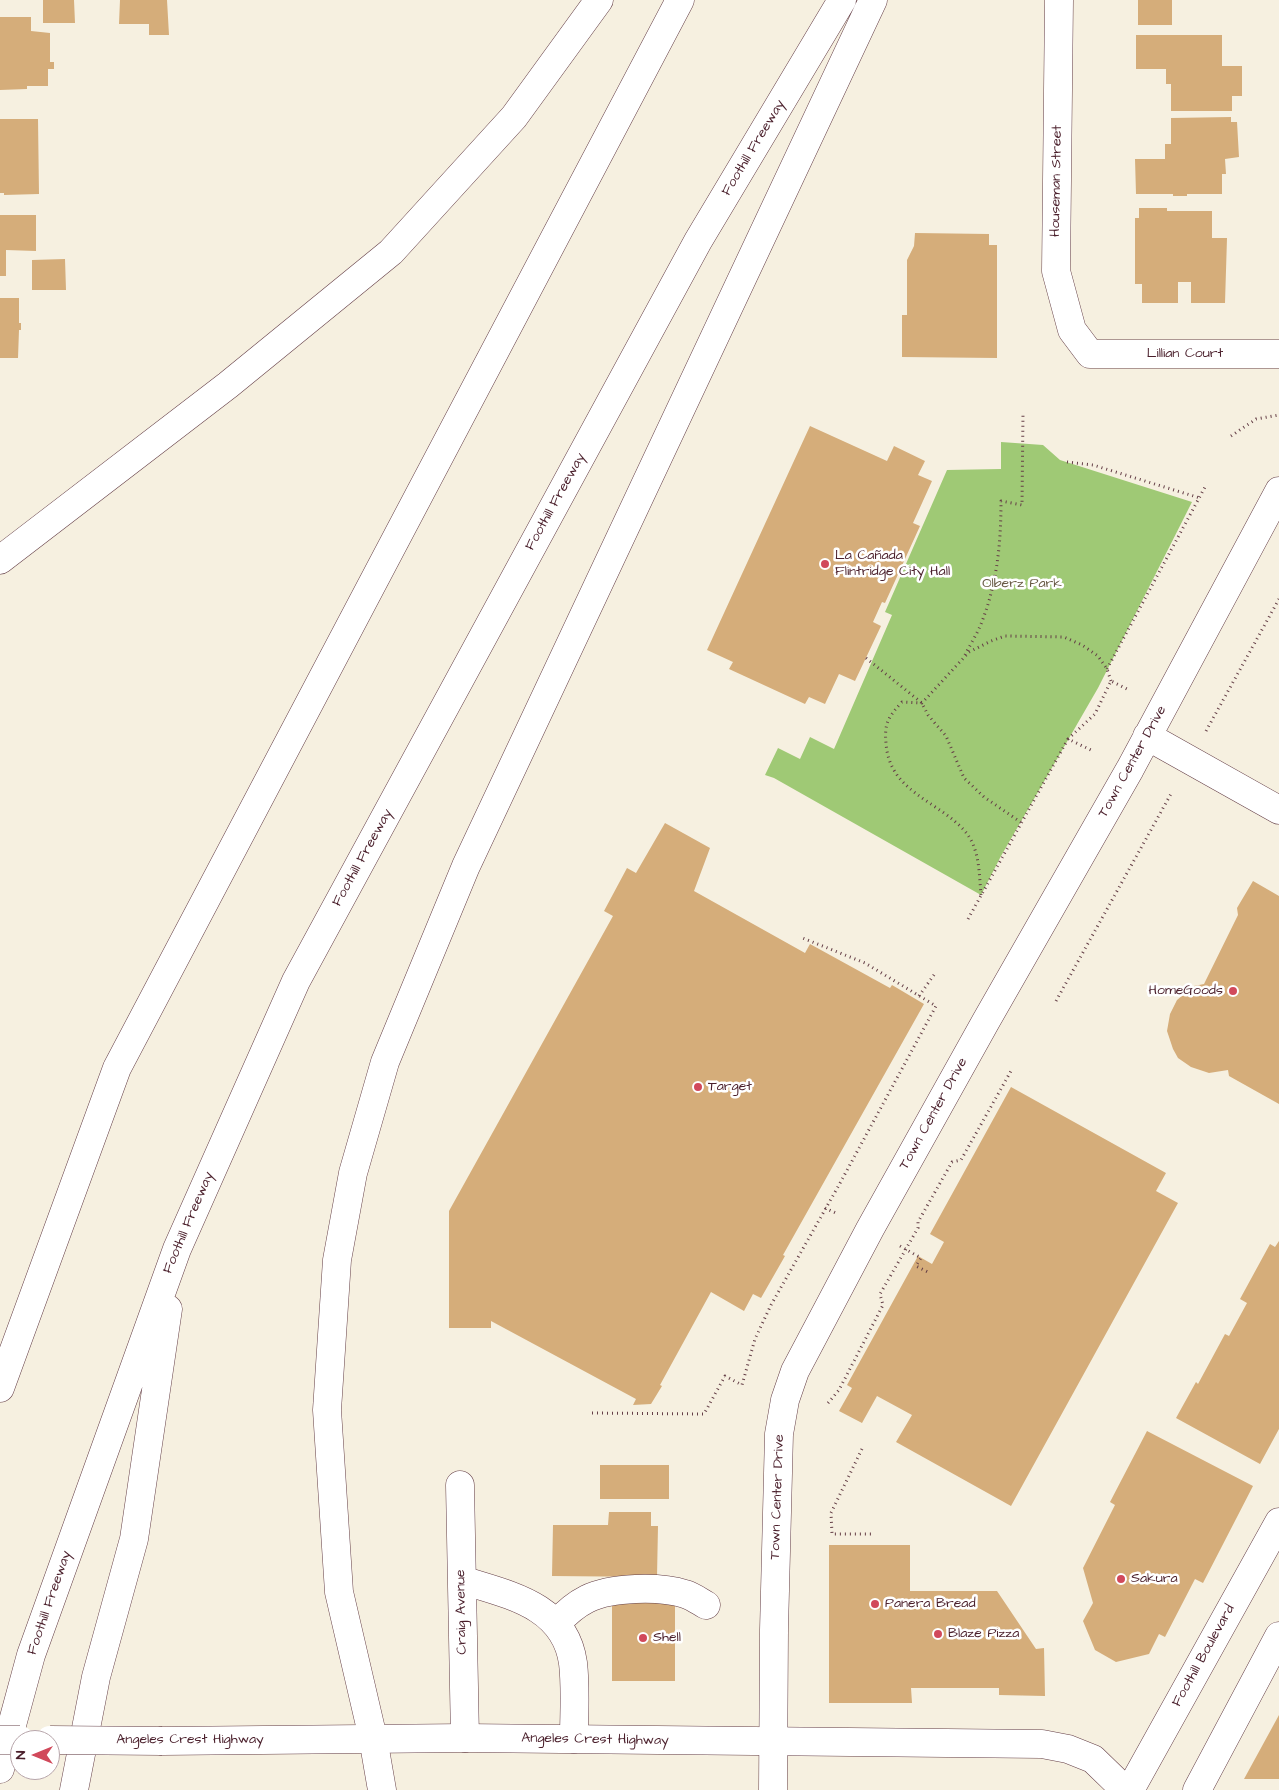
<!DOCTYPE html>
<html>
<head>
<meta charset="utf-8">
<style>
  body { margin:0 }
  #map { position:relative; width:1279px; height:1790px; overflow:hidden; background:#f6f0e0; font-family:"Architects Daughter",sans-serif }
  canvas { display:block }
  .north { position:absolute; left:10px; top:1730px; width:50px; height:50px; box-sizing:border-box; background:#fff; border:1px solid #b7a5aa; border-radius:50%; rotate:270deg; font-size:14px; font-weight:700; line-height:20px; text-align:center; color:#4a1f2b }
  .north::after { content:''; display:block; margin:auto; width:18px; height:22px; background:#d1495b; clip-path:polygon(50% 0,100% 100%,50% 72%,0 100%) }
</style>
</head>
<body>
<div id="map">
<canvas width="1279" height="1790"></canvas>
<div class="north">N</div>
</div>
<script>
const g = document.querySelector('canvas').getContext('2d');
g.lineJoin = 'round';
function paint(path, color) {
  g.fillStyle = color;
  g.fill(path, 'evenodd');
}
function stroke(path, color, width, dash) {
  g.strokeStyle = color;
  g.lineWidth = width;
  g.lineCap = dash ? 'butt' : 'round';
  g.setLineDash(dash || []);
  g.stroke(path);
}
function write(font, color, halo, rows, align = 'center') {
  g.font = font + ' "Architects Daughter",sans-serif';
  g.lineWidth = 5;
  g.setLineDash([]);
  g.textBaseline = 'middle';
  g.strokeStyle = halo;
  g.fillStyle = color;
  for (const [text, x, y, turn = 0] of rows) {
    g.save();
    g.translate(x, y);
    g.rotate((+turn || 0) * Math.PI / 180);
    g.textAlign = isNaN(turn) ? turn : align;
    if (halo) g.strokeText(text, 0, 0);
    g.fillText(text, 0, 0);
    g.restore();
  }
}
const green = new Path2D(`
  M1001,442L1043,445L1060,460L1192,502L1098,688L1001,856L981,895L774,778L765,775L778,748L800,759L810,737L834,749L892,615L885,612L947,470L1001,469Z`);
const building = new Path2D(`
  M43,0H74L75,23H43Z
  M120,0H167L169,35H149V24H119Z
  M1138,0H1172V25H1138Z
  M0,17H31V31L50,33V62H54V69H48V86H27V89L0,90Z
  M1136,35H1222V66H1242V96H1232V111H1171V84H1166V69H1136Z
  M1231,117V122H1237L1239,157L1225,159L1226,174H1222V194H1187V196H1173V194H1136L1135,159H1165V144H1171V118Z
  M0,119H38L39,194L4,195V193H0Z
  M1139,208H1167V211H1212V238H1227L1225,303H1191V282H1178V303H1142V284H1135V218H1139Z
  M0,215H36V251L6,250V276H0Z
  M915,233L989,234V245H997V358L902,357V315H907V260L914,246Z
  M65,259L66,290H32V260Z
  M0,298H19V323H21V330H19L18,358H0Z
  M810,426L887,461L894,446L925,461L918,475L932,481L913,523L920,526L885,603L882,602L873,622L881,626L855,681L839,674L825,704L809,697L805,704L729,669L733,662L707,650Z
  M665,823L710,848L694,891L805,953L810,944L890,988L892,985L924,1004L783,1255L785,1256L761,1298L753,1294L744,1311L711,1292L660,1385L662,1386L651,1404L633,1405L636,1399L491,1321V1328H449V1211L613,916L604,911L627,868L636,873Z
  M1253,881L1279,896V1104L1229,1076L1228,1070L1209,1073L1191,1067L1178,1058L1173,1049L1167,1031L1170,1014L1177,1000L1194,986L1204,984L1238,915L1237,908Z
  M1011,1087L1166,1173L1156,1191L1178,1203L1011,1506L896,1442L912,1415L877,1396L862,1423L839,1411L852,1388L847,1385L918,1256L932,1264L944,1242L930,1234Z
  M1279,1241V1429L1260,1464L1176,1418L1196,1382L1198,1384L1225,1334L1229,1336L1247,1303L1240,1299L1270,1244L1275,1247Z
  M1147,1431L1253,1486L1203,1583L1195,1579L1165,1637L1159,1634L1149,1654L1116,1662L1095,1650L1083,1621L1093,1603L1083,1568L1115,1505L1110,1502Z
  M600,1465H669V1499H600Z
  M609,1512H651V1526H658L657,1577L552,1576L553,1525H608Z
  M829,1545H910V1591H997L1036,1649L1044,1648L1045,1696L999,1695V1688H911L912,1703H829Z
  M612,1596H675V1681H612Z
  M1279,1715V1779H1244Z`);
const path = new Path2D(`
  M1231,436L1256,419L1279,415
  M1067,462L1093,465L1200,498
  M965,655C970,645 977,634 981,624C997,584 1001,544 1001,501L1022,505L1023,414
  M866,658L922,703L928,715L946,736L964,778L984,797L1022,823
  M1107,669L1205,487
  M1206,731L1279,599
  M1068,739L1095,714L1111,681L1127,689
  M981,895C979,873 980,848 964,830C936,800 889,791 886,743C884,723 889,716 902,702L922,703L969,652L991,641L1005,636L1064,637L1082,645L1098,656L1107,669L1111,681
  M968,919L1068,739L1093,751
  M919,996L936,972
  M1056,1001L1172,792
  M825,1208L838,1214
  M900,1246L921,1258L916,1266L930,1273
  M828,1403L839,1390L883,1305L880,1294L918,1228V1222L952,1162L961,1160L1011,1071
  M592,1413L704,1414L725,1376L742,1385L755,1339L771,1305L839,1185L936,1006L865,963L800,937
  M862,1449L831,1513L832,1534H874`);
const minor = new Path2D(`
  M1059,0L1056,271L1072,330L1090,354H1279
  M1147,736L1279,810
  M460,1485L465,1738
  M462,1580C509,1595 565,1605 573,1663C576,1688 574,1714 574,1739
  M557,1623C566,1613 575,1605 587,1599C611,1587 660,1586 685,1594C692,1596 699,1601 706,1605
  M773,1790L774,1630L779,1434L785,1400L795,1371L870,1229L986,1021L1130,769L1279,491`);
const major = new Path2D(`
  M162,1741L465,1738L1042,1744L1068,1749L1093,1759L1125,1790
  M1130,1790L1279,1522
  M1197,1790L1279,1636`);
const highway = new Path2D(`
  M0,560L228,385L391,252L514,117L599,0
  M0,1388L117,1068L680,0
  M0,1769L31,1655L177,1249L296,981L698,241L842,0
  M74,1790L96,1677L134,1539L168,1309
  M382,1790L373,1738L339,1592L327,1410L337,1260L353,1173L385,1062L466,866L873,0`);
const majorBridge = new Path2D(`
  M0,1740H20
  M50,1740L162,1741`);
const markers = [
  [825,564,5,"#d1495b"],
  [1233,991,5,"#d1495b"],
  [698,1087,5,"#d1495b"],
  [1121,1579,5,"#d1495b"],
  [875,1604,5,"#d1495b"],
  [938,1634,5,"#d1495b"],
  [643,1638,5,"#d1495b"]
];
const streetNames = [
  ["Foothill Freeway",754,148,-59],
  ["Houseman Street",1057,181,-89],
  ["Lillian Court",1185,354],
  ["Foothill Freeway",556,502,-61],
  ["Town Center Drive",1133,762,-61],
  ["Foothill Freeway",363,858,-61],
  ["Town Center Drive",934,1114,-61],
  ["Foothill Freeway",189,1223,-67],
  ["Town Center Drive",778,1497,-88],
  ["Foothill Freeway",50,1603,-71],
  ["Craig Avenue",462,1612,-91],
  ["Foothill Boulevard",1204,1656,-61],
  ["Angeles Crest Highway",190,1740],
  ["Angeles Crest Highway",595,1740,1]
];
const poiNames = [
  ["La Cañada",835,556],
  ["Flintridge City Hall",835,572],
  ["HomeGoods",1223,991,"right"],
  ["Target",708,1087],
  ["Sakura",1131,1579],
  ["Panera Bread",885,1604],
  ["Blaze Pizza",948,1634],
  ["Shell",653,1638]
];
const parkNames = [
  ["Olberz Park",1022,584]
];
paint(green, '#9fc975');
paint(building, '#d5ad7a');
stroke(minor, '#643e46', 29);
stroke(major, '#643e46', 29);
stroke(highway, '#643e46', 29);
stroke(path, '#643e46', 3, [1, 4]);
stroke(minor, '#fff', 28);
stroke(major, '#fff', 28);
stroke(highway, '#fff', 28);
stroke(majorBridge, '#643e46', 29, []);
stroke(majorBridge, '#fff', 28);
for (const [x, y, r, color] of markers) {
  const dot = new Path2D();
  dot.arc(x, y, r, 0, 2 * Math.PI);
  g.fillStyle = color;
  g.fill(dot);
  stroke(dot, '#fff', 2);
}
write('14px', '#4a1f2b', '#fff', streetNames);
write('14px', '#4a1f2b', '#fff', poiNames, 'left');
write('14px', '#685a45', '#fff', parkNames);
</script>
</body>
</html>
